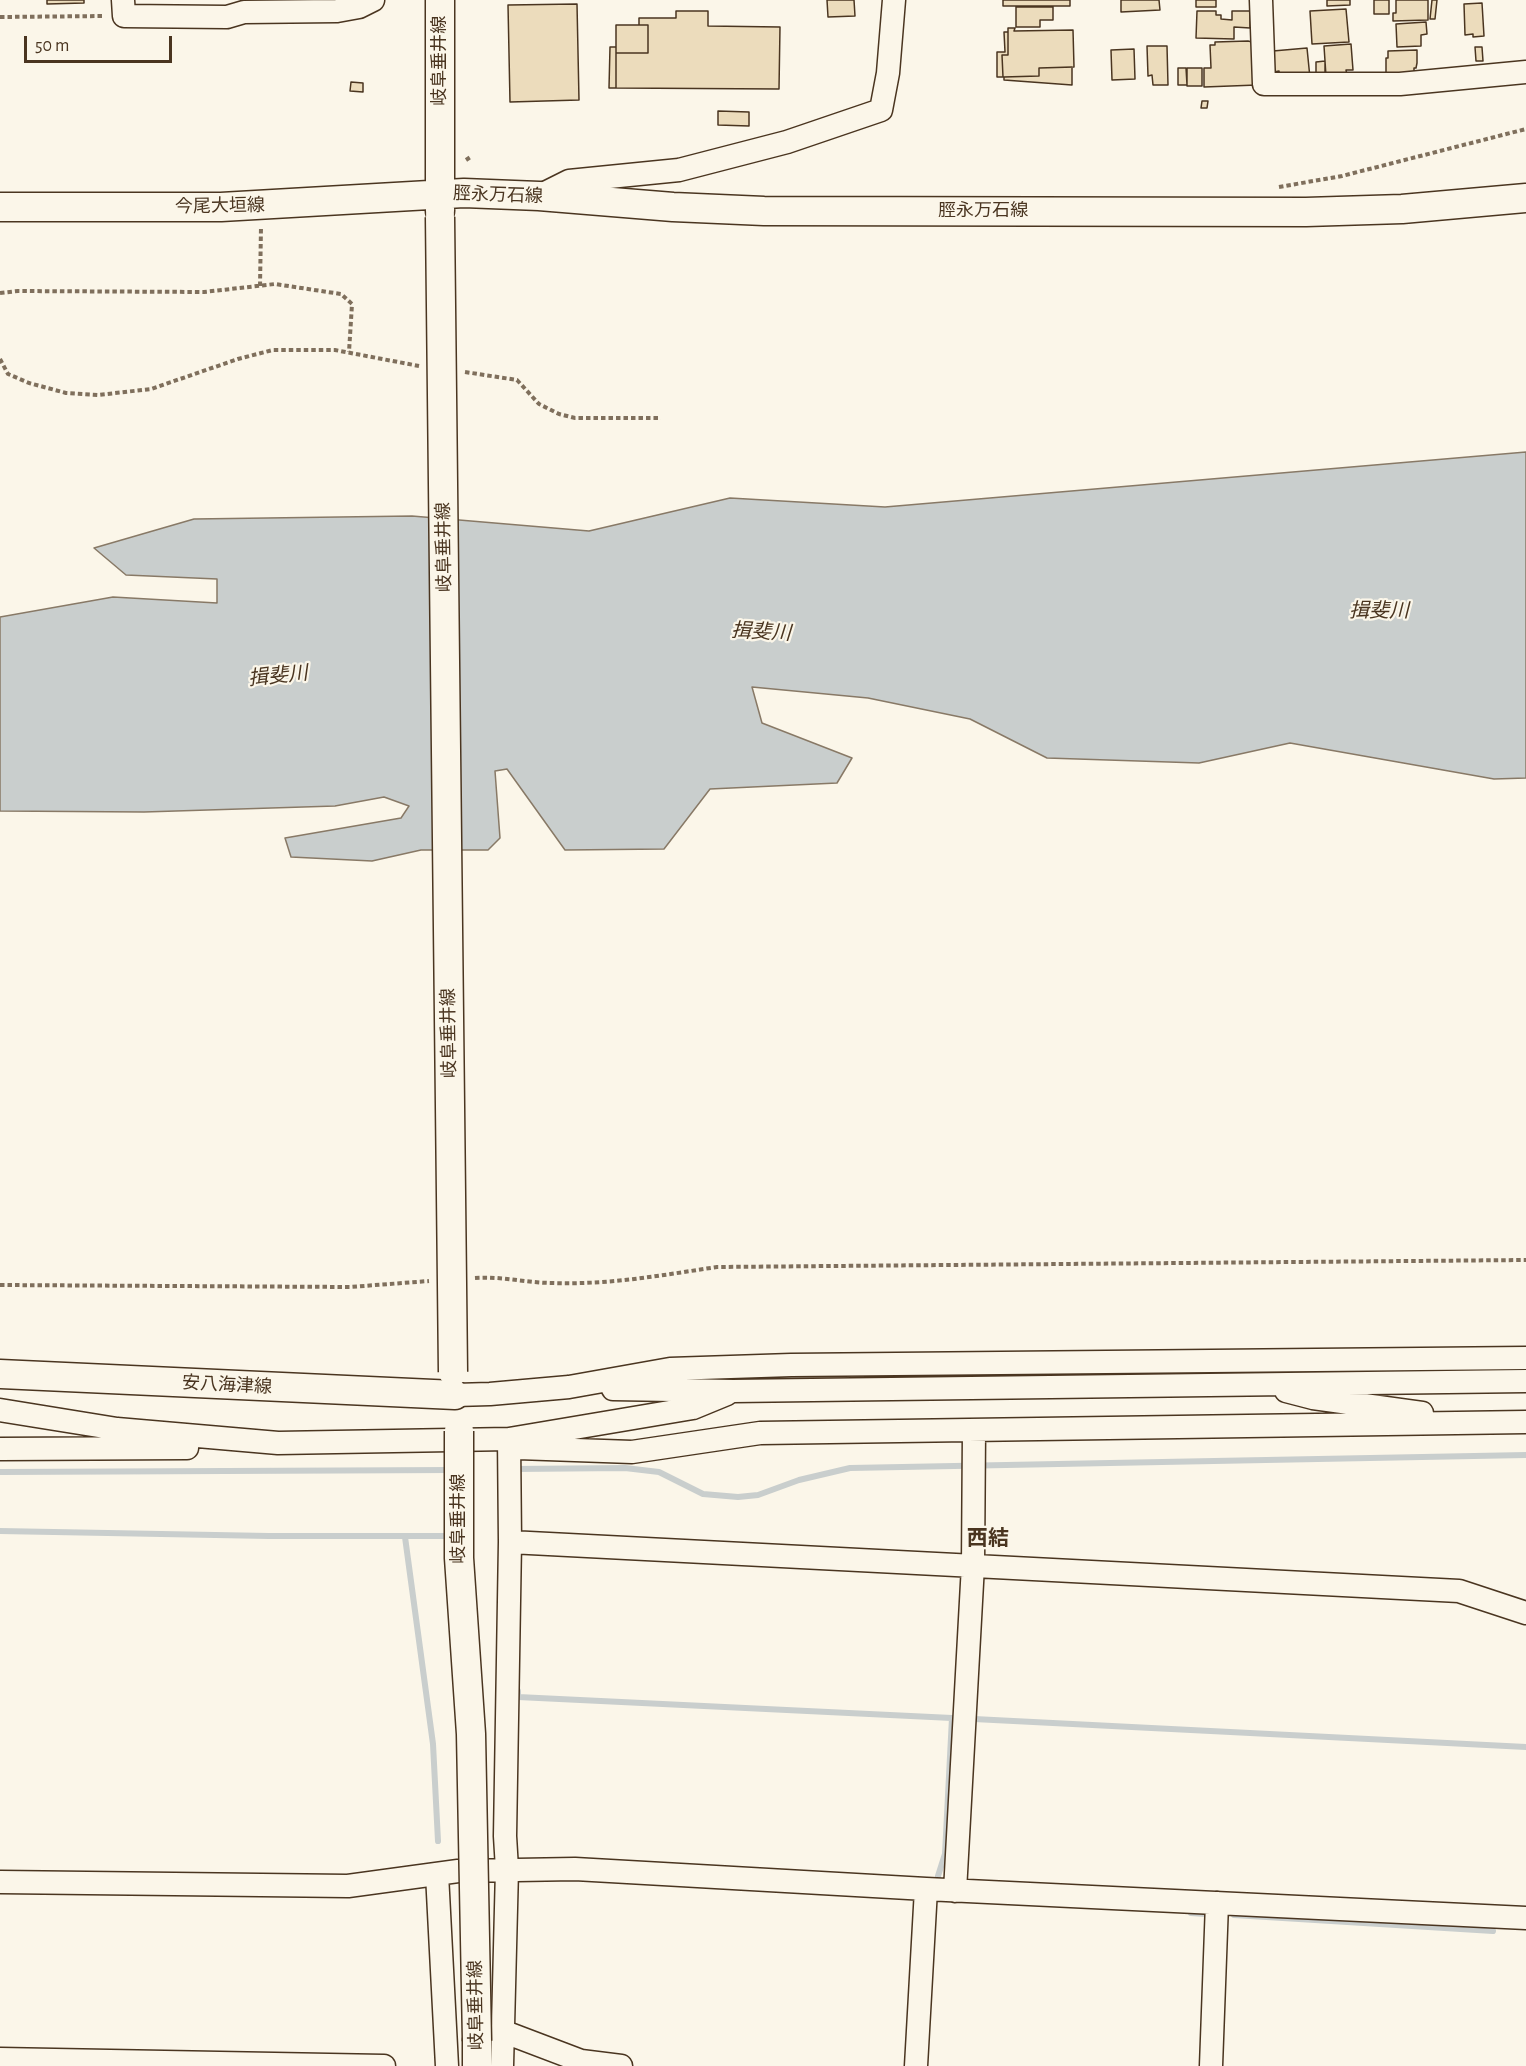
<!DOCTYPE html>
<html>
<head>
<meta charset="utf-8">
<style>
  body { margin:0 }
  #map { position:relative; width:1526px; height:2066px; overflow:hidden; background:#fbf6e9; font-family:"Alegreya Sans",sans-serif }
  canvas { display:block }
  .scale { position:absolute; left:24px; top:36px; width:148px; height:27px; box-sizing:border-box; border:3px solid #4a3520; border-top:0; padding-left:8px; font-size:18px; line-height:21px; white-space:nowrap; color:#4a3520; -webkit-text-stroke:4px #fbf6e9; paint-order:stroke }
</style>
</head>
<body>
<div id="map">
<canvas width="1526" height="2066"></canvas>
<div class="scale">50 m</div>
</div>
<script>
const g = document.querySelector('canvas').getContext('2d');
g.lineJoin = 'round';
function paint(path, color) {
  g.fillStyle = color;
  g.fill(path, 'evenodd');
}
function stroke(path, color, width, dash) {
  g.strokeStyle = color;
  g.lineWidth = width;
  g.lineCap = dash ? 'butt' : 'round';
  g.setLineDash(dash || []);
  g.stroke(path);
}
function write(font, color, halo, rows, align = 'center') {
  g.font = font + ' "Alegreya Sans","Noto Sans JP",sans-serif';
  g.lineWidth = 4.5;
  g.setLineDash([]);
  g.textBaseline = 'middle';
  g.strokeStyle = halo;
  g.fillStyle = color;
  for (const [text, x, y, turn = 0] of rows) {
    g.save();
    g.translate(x, y);
    g.rotate((+turn || 0) * Math.PI / 180);
    g.textAlign = isNaN(turn) ? turn : align;
    if (halo) g.strokeText(text, 0, 0);
    g.fillText(text, 0, 0);
    g.restore();
  }
}
const water = new Path2D(`
  M1526,452V778L1494,779L1290,743L1199,763L1047,758L970,719L868,698L752,687L762,723L852,758L837,783L710,789L664,849L565,850L507,769L495,771L500,838L488,850H421L372,861L291,857L285,838L401,818L409,806L384,797L335,806L144,812L0,811V617L113,597L217,603V579L126,575L94,548L194,519L412,516L589,531L730,498L885,507Z`);
const stream = new Path2D(`
  M514,1469L625,1468L659,1472L703,1494L738,1497L758,1495L799,1480L850,1468L1526,1455
  M0,1472L452,1470
  M0,1531L269,1536H452
  M405,1537L433,1744L438,1841
  M518,1691V1697L952,1718L945,1854L938,1876
  M974,1719L1526,1747
  M1191,1913L1205,1914
  M1234,1915L1493,1931`);
const building = new Path2D(`
  M47,0H84V3L47,4Z
  M827,0H854L855,16L828,17Z
  M1003,0H1070V6H1003Z
  M1121,0H1159L1160,10L1121,12Z
  M1196,0H1216V7H1196Z
  M1327,0H1350V5L1327,6Z
  M1374,0H1389V14H1374Z
  M1396,0H1428V20L1393,21V13H1396Z
  M1432,0H1437L1435,19H1430Z
  M1482,3L1484,36L1473,37V34L1465,35L1464,4Z
  M577,4L579,100L510,102L508,5Z
  M1016,7H1053V20H1040V27H1016Z
  M1346,9L1349,42L1312,44L1310,11Z
  M676,11H708V26L780,27L779,89L616,88V53H648V25H639V18H676Z
  M1197,11H1216V15H1221V19L1232,20V11H1250V28L1234,27V39L1196,38Z
  M1426,22L1427,34L1421,35V46L1397,47L1396,24Z
  M616,25H648V53H616Z
  M1008,28H1015L1014,31L1073,30L1074,67L1039,68V76L1003,77L1002,55H1008Z
  M1004,32H1008V55H1002L1003,77H997V52H1005Z
  M1248,41L1256,43L1257,85L1204,87V68H1211L1210,45H1215V42Z
  M1351,44L1353,70H1346L1347,75L1326,76L1324,46Z
  M1147,46H1167L1168,85H1153L1152,75L1148,76Z
  M610,47H616V88H609Z
  M1475,47H1482L1483,61H1476Z
  M1307,48L1310,78L1280,80L1279,71L1274,72L1273,51Z
  M1134,49L1135,79L1112,80L1111,50Z
  M1417,50V63L1416,68H1414V74L1386,73V58H1388V51Z
  M1325,61V76H1316V62Z
  M1072,67V85L1004,80V77L1039,76V68Z
  M1178,68H1186L1187,85H1178Z
  M1187,68H1202V86H1187Z
  M351,82L363,83V92L350,91Z
  M1202,101H1208L1207,108H1201Z
  M718,111L749,112V126L718,125Z`);
const path = new Path2D(`
  M0,17L105,16
  M466,160L472,156
  M1279,187L1342,176L1526,129
  M260,286L261,227
  M0,293L18,291L204,292L275,284L341,294L352,304L349,352
  M0,359L8,374L29,383L66,393L98,395L151,389L238,359L273,350H335L419,366
  M465,372L517,380L539,404L559,414L575,418H661
  M475,1278C502,1276 527,1283 553,1283C609,1285 663,1275 717,1267L1526,1260
  M0,1285L350,1287L429,1281`);
const minor = new Path2D(`
  M123,0L124,16L227,17L244,12L337,11L359,7L373,0
  M1261,0L1264,84H1400L1526,72
  M539,196L569,181L679,170L787,142L881,110L888,73L894,0
  M613,1389L733,1391L1526,1381
  M1286,1391L1313,1398L1422,1413
  M455,1395L490,1394L569,1387L670,1369L791,1365L1526,1358
  M0,1410L117,1429L278,1443L509,1439L693,1408L727,1394
  M509,1439L518,1448L632,1452L760,1433L1526,1422
  M0,1449L187,1448
  M510,1542L1459,1591L1526,1613
  M437,1874L447,2066
  M0,1882L348,1886L458,1871L575,1869L926,1889L1526,1918
  M955,1891L973,1565L974,1431
  M502,2031L581,2061L621,2066
  M0,2059L384,2066
  M502,2066L507,1869L505,1836L510,1542L509,1439
  M916,2066L926,1889
  M1211,2066L1217,1903`);
const major = new Path2D(`
  M440,0V211
  M0,207H221L464,193L539,196L673,207L764,211L1306,212L1402,209L1526,198
  M0,1374L455,1395
  M477,2041V2066`);
const majorBridge = new Path2D(`
  M440,217L453,1372
  M459,1431V1558L471,1734L477,2041`);
const streetNames = [
  ["岐阜垂井線",440,61,-90],
  ["脛永万石線",498,195,2],
  ["今尾大垣線",220,206,-1],
  ["脛永万石線",983,211],
  ["岐阜垂井線",444,547,-91],
  ["岐阜垂井線",449,1033,-91],
  ["安八海津線",227,1385,3],
  ["岐阜垂井線",459,1519,-90],
  ["岐阜垂井線",476,2005,-91]
];
const waterNames = [
  ["揖斐川",1379,611],
  ["揖斐川",761,632,3],
  ["揖斐川",278,676,-6]
];
const quarterNames = [
  ["西結",988,1539]
];
paint(water, '#c9cecd');
stroke(water, '#887966', 1.5);
stroke(stream, '#c9cecd', 6);
paint(building, '#ecdcbc');
stroke(building, '#4a3520', 1.5);
stroke(minor, '#4a3520', 25);
stroke(major, '#4a3520', 31);
stroke(path, '#7f6f5c', 4, [4.5, 3]);
stroke(minor, '#fbf6e9', 22);
stroke(major, '#fbf6e9', 28);
stroke(majorBridge, '#4a3520', 31, []);
stroke(majorBridge, '#fbf6e9', 28);
write('18px', '#4a3520', '#fbf6e9', streetNames);
write('italic 20px', '#4a3520', '#fbf6e9', waterNames);
write('bold 21px', '#4a3520', '#fbf6e9', quarterNames);
</script>
</body>
</html>
